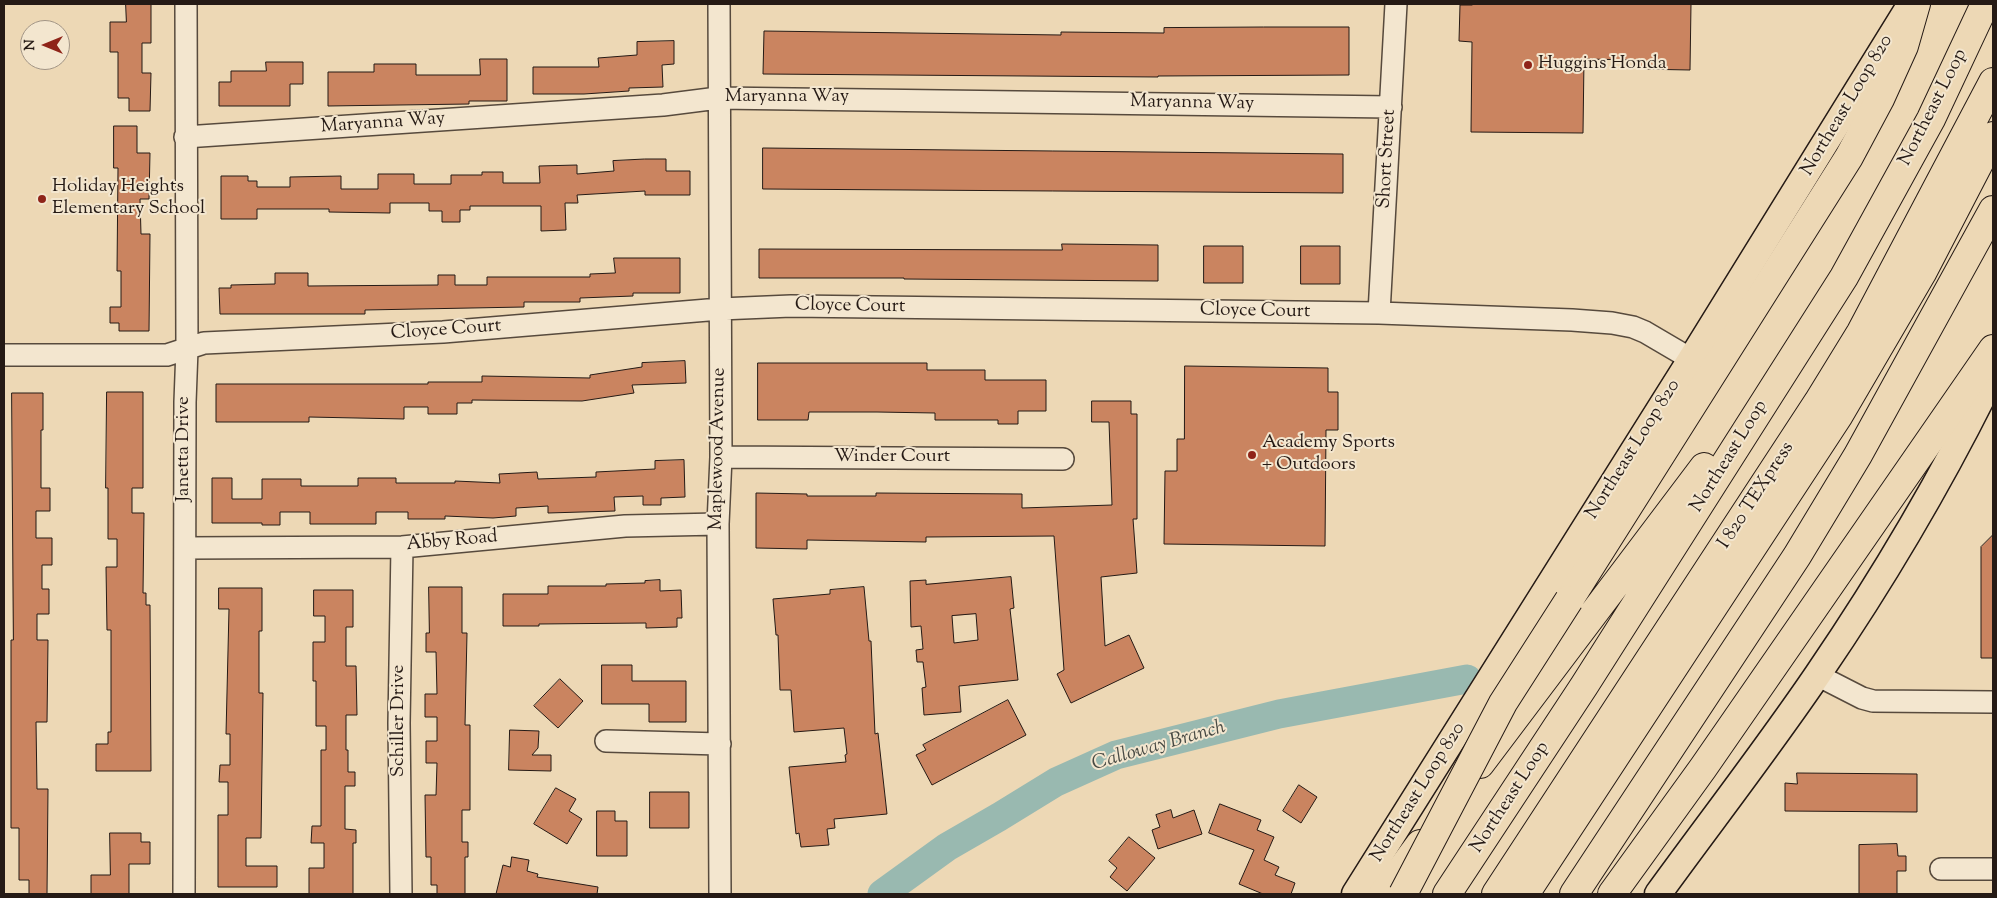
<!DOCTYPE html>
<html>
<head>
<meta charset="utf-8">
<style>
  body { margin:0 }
  #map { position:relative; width:1997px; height:898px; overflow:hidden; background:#edd8b5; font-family:"Sorts Mill Goudy",serif }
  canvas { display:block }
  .frame { position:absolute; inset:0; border:5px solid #251a15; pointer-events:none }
  .north { position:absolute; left:20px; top:20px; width:50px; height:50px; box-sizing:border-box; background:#f3e6cf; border:1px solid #a19485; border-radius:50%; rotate:270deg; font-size:14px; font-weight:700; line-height:20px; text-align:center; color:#251a15 }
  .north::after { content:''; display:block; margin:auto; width:18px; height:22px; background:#8f2418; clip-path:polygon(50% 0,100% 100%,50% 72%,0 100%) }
</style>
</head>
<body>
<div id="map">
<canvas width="1997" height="898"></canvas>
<div class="frame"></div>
<div class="north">N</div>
</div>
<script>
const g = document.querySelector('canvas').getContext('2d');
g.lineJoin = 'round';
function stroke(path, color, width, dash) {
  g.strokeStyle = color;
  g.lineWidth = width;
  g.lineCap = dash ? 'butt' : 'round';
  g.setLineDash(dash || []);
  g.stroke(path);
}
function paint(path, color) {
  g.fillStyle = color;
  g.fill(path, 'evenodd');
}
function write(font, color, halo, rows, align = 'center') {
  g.font = font + ' "Sorts Mill Goudy",serif';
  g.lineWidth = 4;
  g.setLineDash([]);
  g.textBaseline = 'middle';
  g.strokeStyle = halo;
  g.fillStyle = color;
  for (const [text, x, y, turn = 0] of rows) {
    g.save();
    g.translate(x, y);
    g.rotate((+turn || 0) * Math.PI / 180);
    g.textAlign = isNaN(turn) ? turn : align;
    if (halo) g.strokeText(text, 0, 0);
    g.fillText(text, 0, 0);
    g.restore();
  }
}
const river = new Path2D(`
  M882,894L947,847L999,817L1056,782L1116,755L1279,714L1467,679`);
const building = new Path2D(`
  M126,4H151V43H142V73H151L150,111H129V98H118V52H110V22H126Z
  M1472,4H1691L1690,70L1637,69V60L1584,59L1583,133L1471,132L1472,42L1459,41L1460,5H1472Z
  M1264,27H1349V75L1158,76V77L763,74L764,31L1061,35V32L1164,33V28Z
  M674,41V64L662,65L663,87L629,88V91L584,94H533V67H599L598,58L637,55V42Z
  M480,59H507V101H469V104L328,106V72H374V64H416V75H480Z
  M266,62H303V84H290V106H219V82H231V71H266Z
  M114,126H137V153H150L149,199H140L141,234H150L149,331H119V323H110V307H121V271H117L118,168H114Z
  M763,148L1343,154V193L763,189Z
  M645,159H666V171H690V195H645V191L577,195L578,203H565L566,230L541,231V206H470V210H460V222H442V211H429V203H390V213L329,212V209H257V219H221V176H248V181H257V187H290V177L341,176V189H378V174H414V184H451V175H482V172H503V183H540L539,166L577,165V174L614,171L613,161Z
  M1062,244L1158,245V281L904,279V278H759V249L1062,250Z
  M1204,246H1243V283H1204Z
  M1301,246H1340V284H1301Z
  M614,258H680V293H633V296L580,298V302H524V307L365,310V314H220L219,288H231V285L275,284V273H308V286L438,285V275H455V285H487V277H590V274L615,273Z
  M685,361L686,383L632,385L634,393L582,401L472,400V403H457V414H428V407H404V419L309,417V422H216V384H428V382H482V376L590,378V375L642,367V363Z
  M758,363H927V370H985V380H1046V411H1018V424H998V420H935V413L877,412H809L808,420H758Z
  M1185,366L1328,368V392H1338V430H1326L1325,546L1164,544L1165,471H1177V439H1184Z
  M107,392H143V488H132V513H144L143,593H146V605H150L151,771H96V744H108V732H111V630H107L106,567H117V539H108V488H106Z
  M12,393H43V430H41V488H50V511H36V538H52V565H42V589H49V614H37V640H48L47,722H36L37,789H48L47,894H29V880H19V828H11V640H13Z
  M1092,401H1131V414H1137V519H1133L1137,573L1101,577L1105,646L1129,635L1144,668L1071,703L1057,674L1064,670L1054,536L926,537V542L807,540V549L756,548V493L807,494V496H876V493L1022,494V508L1112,505L1109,422H1092Z
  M684,460L685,497L661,498V505H643V496L614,497L615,511L548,513V506L516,508V516L493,518L445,516V519H408V512H376V524H310V512H280V525H262V523H212V478H232V499H262V479H301V486H358V478H396V483H455V481L500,483L499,474L537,472L538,479L596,477V472L655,469V461Z
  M1993,535V658H1981V547Z
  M1011,577L1014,608L1010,609L1018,680L959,686L961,712L924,715L922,688L926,687L923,662H917L916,650L923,649L921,626L911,627L910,581L926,580V584ZM976,614L978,640L954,643L952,616Z
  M660,580V591L681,590L682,618H677V627L646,628V623L539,624V626H503V594H548V586H606V584L645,583V581Z
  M429,587H462V633H467L465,725H470V810H462V842H468V857H465V894H437V885H431V857H426L425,795H436L437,763H426V741H437V717H425V694H437L436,652H426V633H429Z
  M864,587L869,641H871L875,734L878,733L887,814L834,819L835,828L827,829L829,845L801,847L799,833L796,834L789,767L846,762L845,755L847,754L844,728L794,732L791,690H780L778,635H776L773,599L830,594V590Z
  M219,588H262V631H259V693H263L261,838H246V866H277V887H218V815H228V782H219L220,765H230V734H226L229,609H219Z
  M314,590H353V627H346V666H356L357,715H346V750H348V772H355V786H345V829L356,830V843H353V894H309V868H324V843H311L312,826H321V750H326V726H316V681H313V642H325V616H314Z
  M602,665H632V681H686V722H649V704H602Z
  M560,679L583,701L558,728L534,706Z
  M1008,700L1026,735L932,785L916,755L926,750L923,745Z
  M510,730L539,731L538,748L532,755H551V771L509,770Z
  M1797,773L1917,774V812L1785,811V783L1797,784Z
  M1299,785L1317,797L1301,823L1283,811Z
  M556,788L576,799L569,811L582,819L567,844L534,824Z
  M650,792H689V828H650Z
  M1220,804L1261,820L1257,830L1274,837L1264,860L1279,867L1275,875L1295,883L1291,894H1263L1239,884L1254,850L1209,833Z
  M1171,810L1173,818L1194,810L1202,834L1158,849L1152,830L1160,827L1156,815Z
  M597,811H615V821H627V856H597Z
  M110,833H141V842H150V864H129V894H91V875H110Z
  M1129,837L1155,858L1127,891L1110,877L1117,868L1109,861Z
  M1897,844L1898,856H1906V871H1897V894H1859V845Z
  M512,857L529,860L527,871L538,874L537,877L598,887L597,894H496L503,865L510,867Z`);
const minor = new Path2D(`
  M719,4L721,457L718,524L720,894
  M185,137L663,105L718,98L1391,107
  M1379,313L1396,4
  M4,355H167L204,343L443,332L720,309L791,306L1379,313L1572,320L1612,323L1633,327L1645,332L1691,359
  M721,457L1063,459
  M185,548L402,547L625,526L718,524
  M1817,675L1862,698L1873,701L1993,702
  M606,741L720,744
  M1941,869H1993
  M184,894L185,402L187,349L186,4
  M401,894L399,723L402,547`);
const major = new Path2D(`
  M1355,894C1542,599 1728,302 1911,4
  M1658,894C1711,821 1767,749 1818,674C1883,579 1942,479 1993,375`);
const highway = new Path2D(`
  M1569,600L1849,157L1880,99L1904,46L1916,4
  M1480,764L1704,467
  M1383,894L1420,844
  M1447,894L1584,686L1844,277L1931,119L1985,4
  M1496,894L1818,402L1861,332L1993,82
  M1525,894L1839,415L1922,273L1993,136
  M1574,894L1797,556L1858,455L1993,210
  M1612,894L1703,768L1993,349`);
const highwayBridge = new Path2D(`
  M1403,894L1503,703L1569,600`);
const markers = [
  [1528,65,5,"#8f2418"],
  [42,199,5,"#8f2418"],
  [1252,455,5,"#8f2418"]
];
const poiNames = [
  ["Huggins Honda",1538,65],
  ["Holiday Heights",52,188],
  ["Elementary School",52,210],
  ["Academy Sports",1262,444],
  ["+ Outdoors",1262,466]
];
const streetNames = [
  ["Maryanna Way",787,98],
  ["Maryanna Way",1192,104,1],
  ["Northeast Loop 820",1848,106,-59],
  ["Northeast Loop",1934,108,-63],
  ["Maryanna Way",383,124,-4],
  ["Short Street",1388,159,-87],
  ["Cloyce Court",850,307,1],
  ["Cloyce Court",1255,312,1],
  ["Cloyce Court",446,331,-4],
  ["Janetta Drive",185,449,-90],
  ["Maplewood Avenue",719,449,-89],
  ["Northeast Loop 820",1634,450,-58],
  ["Northeast Loop",1730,457,-58],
  ["Winder Court",892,458],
  ["I 820 TEXpress",1757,496,-57],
  ["Abby Road",452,542,-5],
  ["Schiller Drive",400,721,-90],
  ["Northeast Loop 820",1419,793,-58],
  ["Northeast Loop",1511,798,-57]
];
const waterNames = [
  ["Calloway Branch",1159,747,-16]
];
stroke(river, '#99b9b0', 29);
paint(building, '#ca8460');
stroke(building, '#251a15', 1);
stroke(minor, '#574a3d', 24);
stroke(major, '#251a15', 29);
stroke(highway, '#251a15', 30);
stroke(minor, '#f3e6cf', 21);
stroke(major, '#edd8b5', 26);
stroke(highway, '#edd8b5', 28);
stroke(highwayBridge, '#251a15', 30, []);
stroke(highwayBridge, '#edd8b5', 28);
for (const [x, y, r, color] of markers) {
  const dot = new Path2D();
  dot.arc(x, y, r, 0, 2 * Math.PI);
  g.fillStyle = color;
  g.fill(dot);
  stroke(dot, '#f3e6cf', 2);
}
write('19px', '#251a15', '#f3e6cf', poiNames, 'left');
write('19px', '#251a15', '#f3e6cf', streetNames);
write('italic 20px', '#484a44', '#f3e6cf', waterNames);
</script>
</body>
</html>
